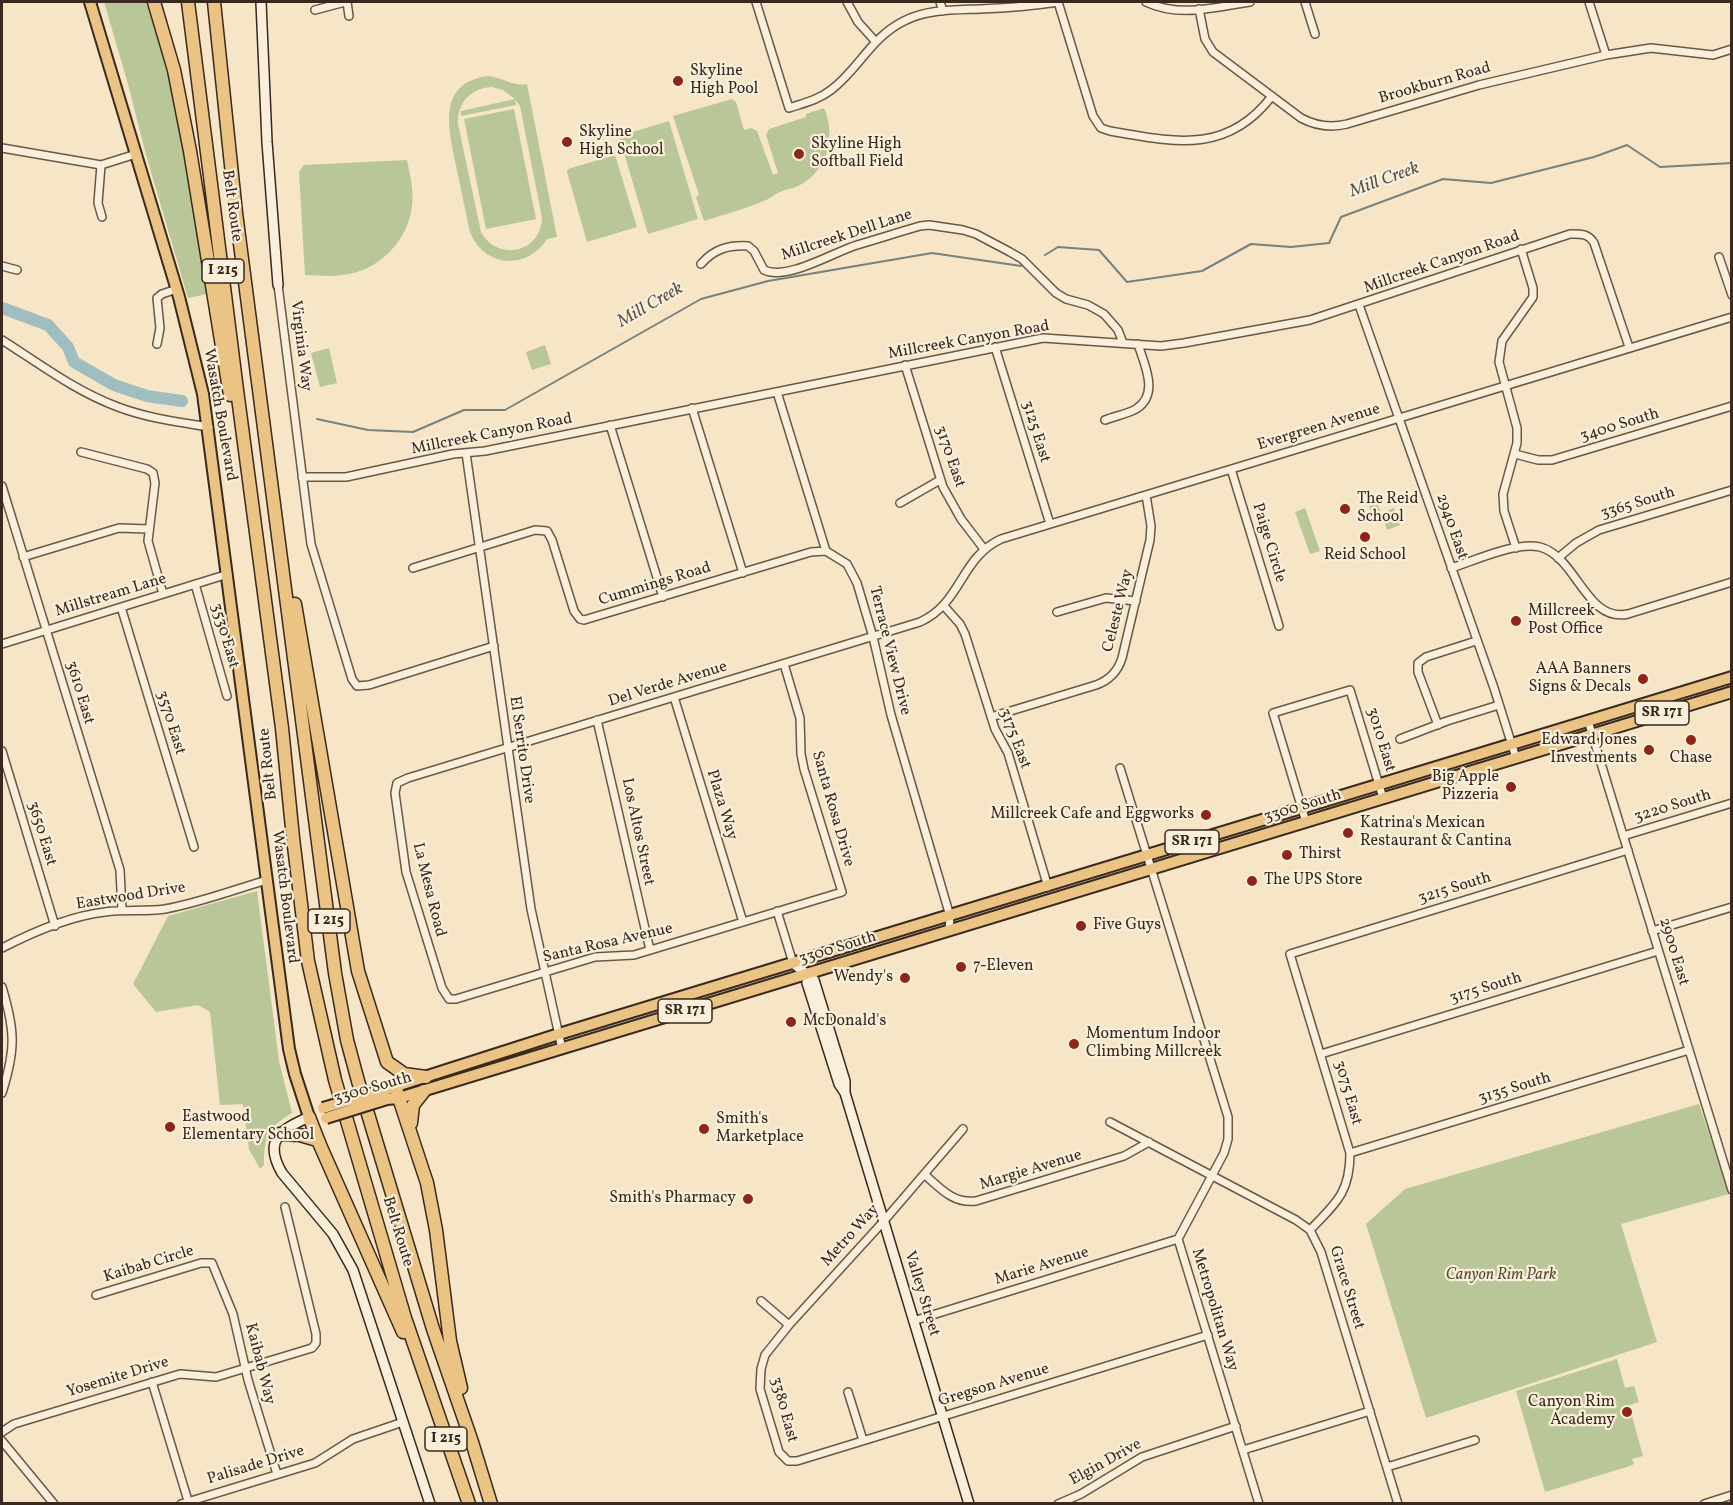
<!DOCTYPE html>
<html>
<head>
<meta charset="utf-8">
<style>
  body { margin:0 }
  #map { position:relative; width:1733px; height:1505px; overflow:hidden; background:#f6e6c7; font-family:Vollkorn,serif }
  canvas { display:block }
  .frame { position:absolute; inset:0; border:3px solid #39291e; pointer-events:none }
</style>
</head>
<body>
<div id="map">
<canvas width="1733" height="1505"></canvas>
<div class="frame"></div>
</div>
<script>
const g = document.querySelector('canvas').getContext('2d');
g.lineJoin = 'round';
function paint(path, color) {
  g.fillStyle = color;
  g.fill(path, 'evenodd');
}
function stroke(path, color, width, dash) {
  g.strokeStyle = color;
  g.lineWidth = width;
  g.lineCap = dash ? 'butt' : 'round';
  g.setLineDash(dash || []);
  g.stroke(path);
}
function write(font, color, halo, rows, align = 'center') {
  g.font = font + ' Vollkorn,serif';
  g.lineWidth = 4.5;
  g.setLineDash([]);
  g.textBaseline = 'middle';
  g.strokeStyle = halo;
  g.fillStyle = color;
  for (const [text, x, y, turn = 0] of rows) {
    g.save();
    g.translate(x, y);
    g.rotate((+turn || 0) * Math.PI / 180);
    g.textAlign = isNaN(turn) ? turn : align;
    if (halo) g.strokeText(text, 0, 0);
    g.fillText(text, 0, 0);
    g.restore();
  }
}
const green = new Path2D(`
  M104,2H150L170,70L207,294L188,298L146,155L128,84Z
  M487,76C502,77 513,87 527,84L557,237L547,239C526,272 481,267 469,229C465,207 460,186 456,165C449,129 436,84 487,76ZM492,87L503,90L515,99L461,111V116L516,105L515,99L520,106L542,218C541,253 497,262 481,232L458,124C457,103 471,88 492,87Z
  M732,99L736,102L744,130L751,128L757,131L773,175L778,173L766,135L769,129L806,117V114L824,108C836,136 828,170 800,185C793,189 785,189 778,193C774,194 771,198 766,200C746,209 725,214 704,221L696,197L699,195L673,116Z
  M514,109L536,219L486,229L464,119Z
  M669,121L698,219L648,234L619,136Z
  M615,155L637,227L587,242L567,172L568,169Z
  M407,160C410,175 414,190 412,206C408,241 378,272 342,275C330,277 317,275 305,275L299,172L304,165Z
  M545,345L551,364L532,370L526,352Z
  M329,348L337,383L320,387L311,353Z
  M1377,503L1381,513L1394,508L1400,525L1387,530L1384,520L1375,523L1369,506Z
  M1305,508L1320,551L1310,554L1295,512Z
  M257,891L279,1061L292,1113C267,1128 264,1137 264,1165L260,1169L249,1149L243,1104L220,1105L210,1012L198,1005L156,1012L133,984L168,916Z
  M1699,1104L1729,1194L1621,1224L1657,1342L1426,1418L1366,1224L1405,1189Z
  M1617,1359L1625,1388L1634,1386L1639,1402L1629,1405L1643,1456L1632,1459L1634,1464L1630,1466L1545,1492L1516,1391Z`);
const stream = new Path2D(`
  M1045,255L1058,247L1099,250L1127,282L1202,271L1251,244L1291,247L1329,243L1341,217L1443,179L1491,183L1594,157L1627,145L1660,167L1732,163
  M317,419L368,430L413,432L464,410H505L701,299L768,281L932,253L1021,266`);
const river = new Path2D(`
  M2,308L48,325L68,347L74,362L114,385L147,396L182,401`);
const street = new Path2D(`
  M347,2L349,16
  M756,2L789,108C804,103 818,100 831,90C859,69 870,38 904,21C927,9 955,10 980,9C1006,8 1032,6 1058,2L1093,116L1101,128L1110,131C1174,142 1227,155 1272,96
  M847,2L858,22L875,41
  M940,2L943,11
  M1146,2C1180,18 1215,7 1250,2
  M1305,2L1315,34
  M1589,2L1606,55
  M1199,9L1205,39L1213,52L1301,118C1316,126 1331,128 1347,124L1479,85L1606,55L1651,48L1713,55L1732,49
  M315,10L345,2
  M2,148L101,165L136,154
  M101,165L98,203L102,217
  M1719,257L1732,295
  M701,264C714,249 728,245 748,246L754,251L764,270C787,281 834,252 857,245C878,239 899,232 920,226L929,225L963,230L976,234L1010,252L1022,259L1056,293L1066,299L1088,305L1104,314L1118,330L1123,343
  M2,266L17,270
  M278,285L311,544L352,679L357,686L369,685L494,646
  M1359,305L1494,688L1516,758
  M2,340C40,364 75,391 118,407C147,418 178,422 209,427
  M157,344L160,328L157,298L162,294L177,289
  M995,347L1050,524
  M905,365L943,487L961,519L984,549
  M777,392L826,551L847,564L857,583L873,637L891,715L950,916L949,931
  M692,408L743,573
  M1105,420C1115,416 1127,414 1136,409C1160,394 1144,364 1138,344
  M610,425L663,597
  M81,452L147,469L153,473L155,483L148,541L163,594
  M466,453L531,909L562,1049
  M1515,454L1538,460H1552L1732,406
  M1231,469L1279,626
  M302,477H346L453,454L485,451L1043,338L1161,346L1184,343L1310,320L1570,234C1580,234 1588,233 1594,243L1629,347
  M2,486L120,870L122,910
  M900,503L940,480
  M1516,548L1504,511L1503,494L1517,443V428L1499,362L1502,341L1533,297V288L1521,249
  M23,557L119,528L148,529
  M1558,558L1576,543L1599,530L1732,490
  M413,568L535,530L547,531L552,540L574,611L580,619L584,620L811,552L826,551
  M1451,568C1474,561 1516,541 1540,547C1577,557 1586,623 1628,614L1732,582
  M195,584L227,696
  M944,606L960,624L965,634L995,729L1008,753L1048,887
  M121,607L194,847
  M1057,612L1106,598L1136,601
  M2,644L228,574
  M784,664L800,718L801,754L804,769L842,892L634,955L595,957L456,999H449L442,988L406,872L395,793L397,783L408,778L920,622C962,603 960,558 1001,539L1732,317
  M674,697L743,922
  M991,717L1096,685C1110,680 1118,671 1122,658L1150,540L1151,526L1146,495
  M597,720L650,950
  M1588,721L1732,1190
  M1438,725L1418,672V663L1426,657L1476,641
  M1400,739L1447,721L1499,705
  M2,751L55,926
  M1120,768L1228,1117V1139L1224,1153L1178,1239L1259,1504
  M1306,822L1273,713L1350,690L1383,798
  M1623,836L1732,803
  M777,911L793,963
  M1652,931L1732,907
  M2,948C33,932 70,916 105,912C125,909 145,912 165,909C199,903 233,890 267,880
  M2,987C15,1030 16,1049 2,1093
  M1321,1054L1658,951
  M1110,1122L1296,1220L1310,1230L1321,1252L1398,1504
  M963,1129L883,1222L789,1325L765,1355L761,1369L760,1389L779,1452L788,1461H797L1208,1335
  M1350,1153L1689,1050
  M924,1174C940,1188 953,1204 976,1201L1124,1156L1149,1142
  M1310,1230C1336,1203 1350,1193 1350,1153L1290,954L1628,850
  M96,1295L201,1263H212L233,1314L248,1380L277,1474
  M761,1301L789,1325
  M913,1321L1178,1239
  M152,1382L189,1504
  M848,1392L863,1440
  M2,1432L14,1424L180,1374L216,1377L312,1348L316,1343V1334L285,1207
  M2,1441L54,1504
  M1243,1450L1370,1411
  M1387,1467L1475,1440
  M181,1504L315,1463L353,1439L403,1422
  M1058,1504L1081,1494L1142,1457L1236,1426
  M1704,1504L1732,1495`);
const secondary = new Path2D(`
  M261,2L267,142L278,285
  M793,963L814,980L845,1081V1093L969,1504
  M808,974L807,983L839,1084L845,1093
  M309,1117C280,1130 263,1140 282,1173L333,1234L353,1270L430,1504`);
const primary = new Path2D(`
  M90,2L179,297L203,394L289,1049L295,1074L309,1117
  M387,1089L559,1034L1732,677
  M387,1099L399,1098L1732,692`);
const highway = new Path2D(`
  M154,2L174,70L190,151L230,395
  M188,2L237,390L282,728L293,838L308,961L335,1080L405,1318L469,1504
  M214,2L236,213L335,973L347,1040L358,1081L433,1329L472,1442L491,1504
  M295,604L358,971L387,1062L404,1074L426,1077
  M395,1086L427,1183L436,1230L450,1341L461,1388
  M309,1117L320,1145L403,1332
  M411,1123L413,1105L424,1091
  M279,1134L300,1135L317,1140`);
const primaryBridge = new Path2D(`
  M323,1108L384,1090
  M326,1118L387,1099`);
const markers = [
  [678,81,6,"#8f2418"],
  [567,142,6,"#8f2418"],
  [799,154,6,"#8f2418"],
  [1345,509,6,"#8f2418"],
  [1365,537,6,"#8f2418"],
  [1516,621,6,"#8f2418"],
  [1643,679,6,"#8f2418"],
  [1691,740,6,"#8f2418"],
  [1649,750,6,"#8f2418"],
  [1511,787,6,"#8f2418"],
  [1206,815,6,"#8f2418"],
  [1348,833,6,"#8f2418"],
  [1287,855,6,"#8f2418"],
  [1252,881,6,"#8f2418"],
  [1081,926,6,"#8f2418"],
  [961,967,6,"#8f2418"],
  [905,978,6,"#8f2418"],
  [791,1022,6,"#8f2418"],
  [1074,1044,6,"#8f2418"],
  [170,1127,6,"#8f2418"],
  [704,1129,6,"#8f2418"],
  [748,1199,6,"#8f2418"],
  [1627,1412,6,"#8f2418"]
];
const shields = [
  [223,271,42],
  [1662,713,54],
  [1192,842,54],
  [329,921,42],
  [685,1011,54],
  [446,1439,42]
];
const shieldNames = [
  ["I 215",223,271],
  ["SR 171",1662,713],
  ["SR 171",1192,842],
  ["I 215",329,921],
  ["SR 171",685,1011],
  ["I 215",446,1439]
];
const poiNames = [
  ["Skyline",690,72],
  ["High Pool",690,90],
  ["Skyline",579,133],
  ["High School",579,151],
  ["Skyline High",811,145],
  ["Softball Field",811,163],
  ["The Reid",1357,500],
  ["School",1357,518],
  ["Reid School",1365,556,"center"],
  ["Millcreek",1528,612],
  ["Post Office",1528,630],
  ["AAA Banners",1631,670,"right"],
  ["Signs & Decals",1631,688,"right"],
  ["Edward Jones",1637,741,"right"],
  ["Investments",1637,759,"right"],
  ["Chase",1691,759,"center"],
  ["Big Apple",1499,778,"right"],
  ["Pizzeria",1499,796,"right"],
  ["Millcreek Cafe and Eggworks",1194,815,"right"],
  ["Katrina's Mexican",1360,824],
  ["Restaurant & Cantina",1360,842],
  ["Thirst",1299,855],
  ["The UPS Store",1264,881],
  ["Five Guys",1093,926],
  ["7-Eleven",973,967],
  ["Wendy's",893,978,"right"],
  ["McDonald's",803,1022],
  ["Momentum Indoor",1086,1035],
  ["Climbing Millcreek",1086,1053],
  ["Eastwood",182,1118],
  ["Elementary School",182,1136],
  ["Smith's",716,1120],
  ["Marketplace",716,1138],
  ["Smith's Pharmacy",736,1199,"right"],
  ["Canyon Rim",1615,1403,"right"],
  ["Academy",1615,1421,"right"]
];
const streetNames = [
  ["Brookburn Road",1435,84,-16],
  ["Belt Route",231,206,82],
  ["Millcreek Dell Lane",847,236,-18],
  ["Millcreek Canyon Road",1442,263,-19],
  ["Millcreek Canyon Road",969,341,-10],
  ["Virginia Way",300,346,83],
  ["Wasatch Boulevard",219,415,80],
  ["3400 South",1620,426,-17],
  ["Evergreen Avenue",1319,428,-17],
  ["3125 East",1035,432,73],
  ["Millcreek Canyon Road",492,435,-11],
  ["3170 East",949,457,71],
  ["3365 South",1638,504,-17],
  ["2940 East",1451,527,71],
  ["Paige Circle",1268,543,73],
  ["Cummings Road",655,585,-17],
  ["Millstream Lane",111,596,-17],
  ["Celeste Way",1119,611,-76],
  ["3530 East",224,636,74],
  ["Terrace View Drive",889,651,76],
  ["Del Verde Avenue",668,685,-17],
  ["3610 East",79,693,73],
  ["3570 East",170,723,73],
  ["3175 East",1014,739,69],
  ["3010 East",1380,740,73],
  ["El Serrito Drive",521,750,82],
  ["Belt Route",269,764,-96],
  ["Plaza Way",721,805,73],
  ["3300 South",1303,807,-17],
  ["3220 South",1673,807,-17],
  ["Santa Rosa Drive",832,809,74],
  ["Los Altos Street",637,832,78],
  ["3650 East",41,834,73],
  ["3215 South",1455,889,-17],
  ["La Mesa Road",428,890,76],
  ["Eastwood Drive",131,897,-9],
  ["Wasatch Boulevard",284,897,83],
  ["Santa Rosa Avenue",608,944,-13],
  ["3300 South",838,949,-17],
  ["2900 East",1673,952,73],
  ["3175 South",1486,989,-17],
  ["3300 South",373,1089,-16],
  ["3135 South",1515,1089,-17],
  ["3075 East",1347,1093,74],
  ["Margie Avenue",1031,1171,-17],
  ["Belt Route",397,1232,73],
  ["Metro Way",851,1236,-48],
  ["Kaibab Circle",149,1265,-17],
  ["Marie Avenue",1042,1267,-17],
  ["Grace Street",1346,1288,73],
  ["Valley Street",921,1294,73],
  ["Metropolitan Way",1214,1310,73],
  ["Kaibab Way",259,1364,76],
  ["Yosemite Drive",118,1378,-17],
  ["Gregson Avenue",994,1386,-17],
  ["3380 East",783,1410,75],
  ["Elgin Drive",1106,1463,-29],
  ["Palisade Drive",256,1466,-17]
];
const parkNames = [
  ["Canyon Rim Park",1501,1276]
];
const waterNames = [
  ["Mill Creek",1385,181,-20],
  ["Mill Creek",651,306,-30]
];
paint(green, '#b9c698');
stroke(stream, '#77827f', 2);
stroke(river, '#a0bdbf', 12);
stroke(street, '#685848', 10);
stroke(secondary, '#39291e', 12);
stroke(primary, '#39291e', 14);
stroke(highway, '#39291e', 15);
stroke(street, '#f9efdb', 7);
stroke(secondary, '#f9efdb', 9);
stroke(primary, '#ebc384', 10);
stroke(highway, '#ebc384', 12);
stroke(primaryBridge, '#39291e', 14, []);
stroke(primaryBridge, '#ebc384', 10);
for (const [x, y, r, color] of markers) {
  const dot = new Path2D();
  dot.arc(x, y, r, 0, 2 * Math.PI);
  g.fillStyle = color;
  g.fill(dot);
  stroke(dot, '#f9efdb', 2);
}
for (const [x, y, w] of shields) {
  const box = new Path2D();
  box.roundRect(x - w / 2, y - 12, w, 24, 4.5);
  g.fillStyle = '#f9efdb';
  g.fill(box);
  stroke(box, '#39291e', 1.5);
}
write('bold 15px', '#39291e', null, shieldNames);
write('16px', '#39291e', '#f9efdb', poiNames, 'left');
write('16px', '#39291e', '#f9efdb', streetNames);
write('italic 16px', '#59503c', '#f9efdb', parkNames);
write('italic 18px', '#58554e', '#f9efdb', waterNames);
</script>
</body>
</html>
